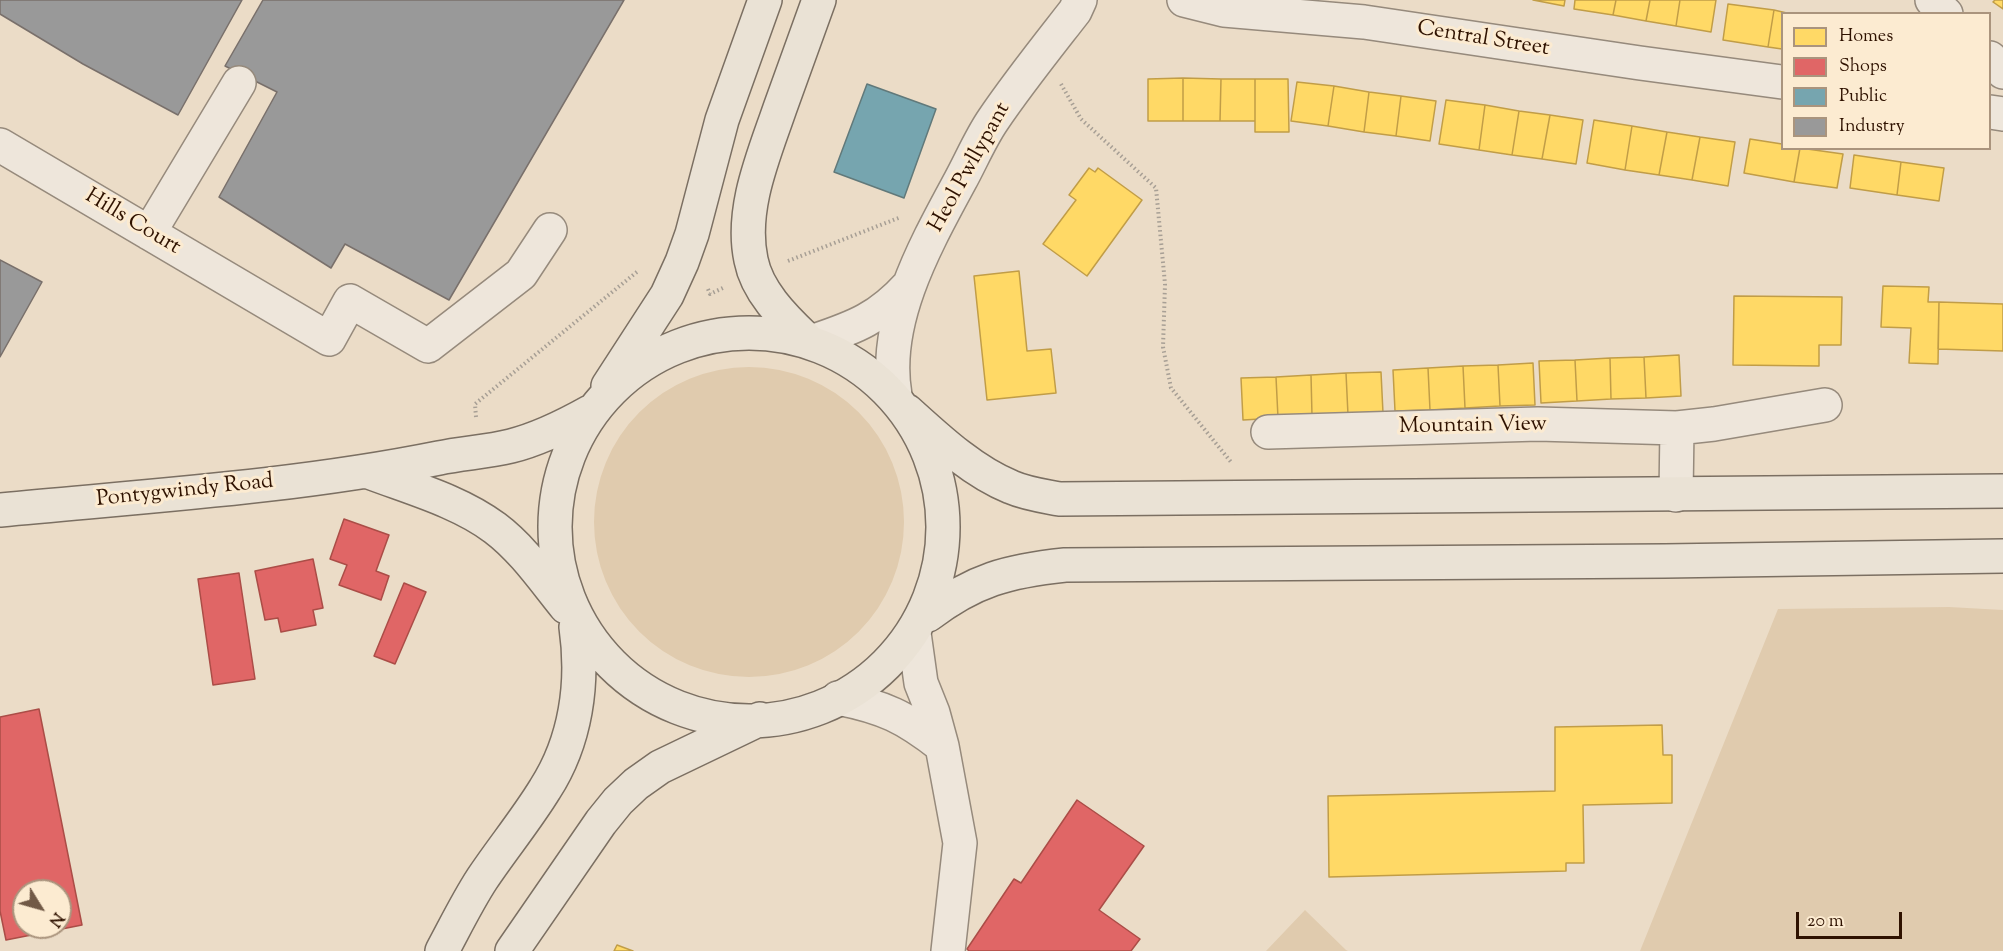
<!DOCTYPE html>
<html>
<head>
<meta charset="utf-8">
<style>
  body { margin:0 }
  #map { position:relative; width:2003px; height:951px; overflow:hidden; background:#ebdcc7; font-family:"Sorts Mill Goudy",serif }
  canvas { display:block }
  .legend { position:absolute; left:1781px; top:12px; width:210px; height:138px; box-sizing:border-box; background:#fcebd1; border:2px solid #aa947d; margin:0; padding:8px 10px; list-style:none; font-size:18px; color:#2f1200 }
  .legend li { display:flex; align-items:center; gap:12px; height:30px }
  .legend b { width:30px; border:2px solid #aa947d }
  .north { position:absolute; left:12px; top:879px; width:60px; height:60px; box-sizing:border-box; background:#fcebd1; border:2px solid #aa947d; border-radius:50%; rotate:127deg; font-size:16px; font-weight:700; line-height:24px; text-align:center; color:#2f1200 }
  .north::after { content:''; display:block; margin:auto; width:21px; height:27px; background:#715946; clip-path:polygon(50% 0,100% 100%,50% 72%,0 100%) }
  .scale { position:absolute; left:1796px; top:912px; width:106px; height:27px; box-sizing:border-box; border:3px solid #2f1200; border-top:0; padding-left:8px; font-size:18px; line-height:21px; white-space:nowrap; color:#2f1200; -webkit-text-stroke:4px #fcebd1; paint-order:stroke }
</style>
</head>
<body>
<div id="map">
<canvas width="2003" height="951"></canvas>
<ul class="legend">
<li><b style="height:16px;background:#ffd966"></b>Homes</li>
<li><b style="height:16px;background:#e06666"></b>Shops</li>
<li><b style="height:16px;background:#76a5af"></b>Public</li>
<li><b style="height:16px;background:#999"></b>Industry</li>
</ul>
<div class="north">N</div>
<div class="scale">20 m</div>
</div>
<script>
const g = document.querySelector('canvas').getContext('2d');
g.lineJoin = 'round';
function paint(path, color) {
  g.fillStyle = color;
  g.fill(path, 'evenodd');
}
function stroke(path, color, width, dash) {
  g.strokeStyle = color;
  g.lineWidth = width;
  g.lineCap = dash ? 'butt' : 'round';
  g.setLineDash(dash || []);
  g.stroke(path);
}
function write(font, color, halo, rows, align = 'center') {
  g.font = font + ' "Sorts Mill Goudy",serif';
  g.lineWidth = 6;
  g.setLineDash([]);
  g.textBaseline = 'middle';
  g.strokeStyle = halo;
  g.fillStyle = color;
  for (const [text, x, y, turn = 0] of rows) {
    g.save();
    g.translate(x, y);
    g.rotate((+turn || 0) * Math.PI / 180);
    g.textAlign = isNaN(turn) ? turn : align;
    if (halo) g.strokeText(text, 0, 0);
    g.fillText(text, 0, 0);
    g.restore();
  }
}
const green = new Path2D(`
  M594 522a155 155 0 1 1 310 0a155 155 0 1 1-310 0Z
  M1949,607L2003,610V951H1640L1778,609Z
  M1305,910L1346,950L1348,951H1266Z`);
const homes = new Path2D(`
  M1533,0H1565L1564,6Z
  M1575,0H1616L1613,15L1574,9Z
  M1616,0H1650L1646,21L1613,15Z
  M1650,0H1680L1676,26L1646,21Z
  M1680,0H1716L1711,32L1676,26Z
  M1995,0H2003V9L1993,2Z
  M1728,4L1774,10L1768,47L1723,40Z
  M1774,10L1791,14H1782V49L1768,47Z
  M1183,78V121H1148V79Z
  M1183,78L1221,79L1220,121H1183Z
  M1221,79H1255V121H1220Z
  M1255,79H1288L1289,132H1255Z
  M1297,82L1334,86L1328,126L1291,121Z
  M1334,86L1369,92L1364,132L1328,126Z
  M1369,92L1401,96L1396,136L1364,132Z
  M1401,96L1436,101L1430,141L1396,136Z
  M1446,100L1485,105L1479,150L1439,144Z
  M1485,105L1519,111L1512,155L1479,150Z
  M1519,111L1550,115L1542,159L1512,155Z
  M1550,115L1583,120L1576,164L1542,159Z
  M1594,120L1632,126L1625,170L1587,163Z
  M1632,126L1667,132L1659,175L1625,170Z
  M1667,132L1700,137L1692,180L1659,175Z
  M1700,137L1735,142L1728,186L1692,180Z
  M1750,139L1782,144V148H1800L1794,182L1744,173Z
  M1800,148L1843,154L1837,188L1794,182Z
  M1854,155L1901,162L1897,195L1850,188Z
  M1901,162L1944,168L1939,201L1897,195Z
  M1089,168L1095,172L1098,168L1142,200L1087,276L1043,244L1076,200L1069,195Z
  M1019,271L1027,351L1051,349L1056,393L987,400L974,276Z
  M1883,286L1929,287L1928,302H1939L1938,364L1909,363L1911,328L1881,327Z
  M1734,296L1842,297L1841,345H1819V366L1733,365Z
  M1939,302L2003,304V351L1938,349Z
  M1679,355L1681,396L1646,398L1644,357Z
  M1644,357L1646,398L1611,399L1610,358Z
  M1610,358L1611,399L1577,401L1575,360Z
  M1575,360L1577,401L1541,403L1539,361Z
  M1533,363L1535,405L1500,406L1498,365Z
  M1498,365L1500,406L1465,408L1463,366Z
  M1463,366L1465,408L1430,410L1428,368Z
  M1428,368L1430,410L1395,411L1393,370Z
  M1381,372L1383,413L1348,415L1346,373Z
  M1346,373L1348,415L1312,416L1311,375Z
  M1311,375L1312,416L1278,418L1276,377Z
  M1276,377L1278,418L1243,420L1241,378Z
  M1662,725L1663,755H1672V803L1583,805L1584,863H1566V871L1329,877L1328,796L1555,791V727Z
  M617,945L633,951H614Z`);
const shops = new Path2D(`
  M344,519L389,535L376,571L389,576L381,600L339,585L347,565L330,559Z
  M313,559L323,608L313,610L316,625L281,632L278,618L265,620L255,571Z
  M239,573L255,679L213,685L198,579Z
  M404,583L426,592L395,664L374,656Z
  M39,709L82,925L6,940L0,911V717ZM24,891H60V927H24Z
  M1077,800L1144,846L1099,910L1140,939L1131,951H969L967,949L1014,879L1021,883Z`);
const public = new Path2D(`
  M867,84L936,109L904,198L834,172Z`);
const industry = new Path2D(`
  M0,0H242L178,115L83,64L0,14Z
  M263,0H624L449,300L345,244L331,268L219,197L277,92L225,66Z
  M0,260L42,282L0,357Z`);
const path = new Path2D(`
  M1061,84L1081,119L1156,188L1165,284L1163,347L1171,388L1231,462
  M788,261L901,217
  M708,289L710,294L725,287
  M476,417L475,404L638,271`);
const minor = new Path2D(`
  M1184,0L1224,10L1364,22L1640,63L1782,82
  M1932,0L1946,14
  M1990,58L2003,72
  M1990,112L2003,114
  M0,145L329,339L350,301L428,346L521,274L550,230
  M149,233L239,83
  M814,341C856,327 879,318 909,285
  M895,395C882,321 926,244 960,181C971,161 980,139 993,120C1018,83 1047,47 1075,11L1080,0
  M1677,428L1714,424L1825,405
  M1268,432L1538,424L1677,428L1676,495
  M914,633L921,683L933,713L942,746L960,843L948,951
  M838,698C884,707 905,717 942,746`);
const major = new Path2D(`
  M555 527a194 194 0 1 1 388 0a194 194 0 1 1-388 0Z
  M805,338C783,317 757,291 751,260C740,209 764,155 780,108C793,72 806,36 819,0
  M608,386L667,295L682,262L692,234L722,120L765,0
  M907,411C938,439 972,471 1011,487C1027,494 1044,496 1060,499L2003,491
  M369,472C411,488 459,501 495,528C523,549 544,580 566,607
  M0,510C146,496 295,487 439,458C462,453 487,452 511,446C539,439 565,426 590,412
  M928,615C974,580 1008,571 1065,565L1665,561L2003,556
  M442,951C455,927 467,902 482,879C502,849 526,820 545,789C576,741 584,683 576,627
  M512,951L601,822L618,801L636,784L660,767L760,719`);
const streetNames = [
  ["Central Street",1483,40,9],
  ["Heol Pwllypant",971,168,-61],
  ["Hills Court",132,223,31],
  ["Mountain View",1473,427,-1],
  ["Pontygwindy Road",185,492,-6]
];
paint(green, '#e0cbae');
paint(homes, '#ffd966');
stroke(homes, '#c19d47', 1.5);
paint(shops, '#e06666');
stroke(shops, '#ab4d47', 1.5);
paint(public, '#76a5af');
stroke(public, '#61797a', 1.5);
paint(industry, '#999');
stroke(industry, '#79706b', 1.5);
stroke(minor, '#968a7c', 36);
stroke(major, '#7b6f62', 36);
stroke(path, '#a79f95', 4, [1.5, 3]);
stroke(minor, '#eee6db', 33);
stroke(major, '#eae2d5', 33);
write('22px', '#2f1200', '#fcebd1', streetNames);
</script>
</body>
</html>
